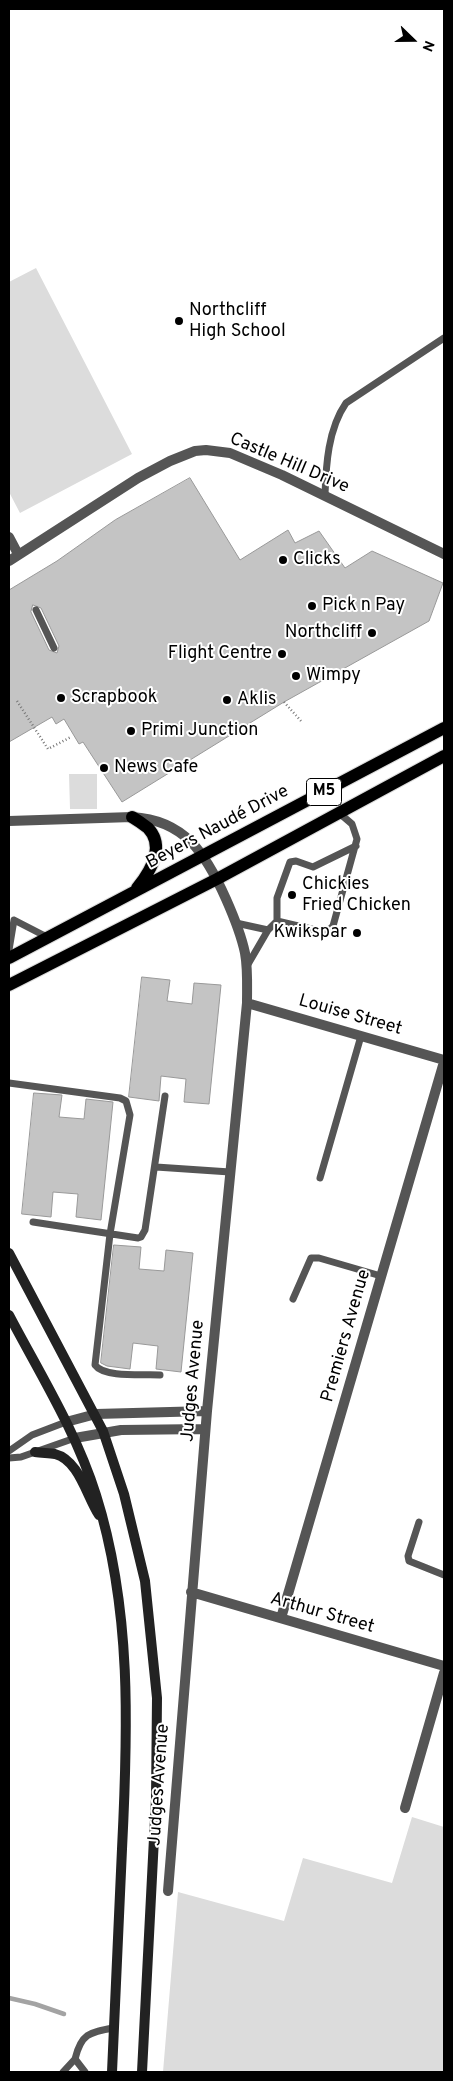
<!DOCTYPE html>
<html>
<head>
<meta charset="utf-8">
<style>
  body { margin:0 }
  #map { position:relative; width:453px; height:2081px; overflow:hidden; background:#fff; font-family:Overpass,sans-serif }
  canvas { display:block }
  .frame { position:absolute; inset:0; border:10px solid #000; pointer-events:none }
  .north { position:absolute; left:388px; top:15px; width:50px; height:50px; -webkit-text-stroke:4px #fff; paint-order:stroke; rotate:112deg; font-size:14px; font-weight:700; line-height:20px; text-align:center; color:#000 }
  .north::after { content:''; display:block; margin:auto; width:18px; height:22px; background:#000; clip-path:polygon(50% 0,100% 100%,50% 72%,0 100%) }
</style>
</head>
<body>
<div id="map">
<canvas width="453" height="2081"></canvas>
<div class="frame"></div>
<div class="north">N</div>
</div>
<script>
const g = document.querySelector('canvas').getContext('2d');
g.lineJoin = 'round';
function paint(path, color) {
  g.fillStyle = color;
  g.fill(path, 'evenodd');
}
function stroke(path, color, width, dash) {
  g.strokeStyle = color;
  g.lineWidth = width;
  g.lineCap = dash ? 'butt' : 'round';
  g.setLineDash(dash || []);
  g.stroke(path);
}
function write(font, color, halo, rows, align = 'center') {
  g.font = font + ' Overpass,sans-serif';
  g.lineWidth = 4;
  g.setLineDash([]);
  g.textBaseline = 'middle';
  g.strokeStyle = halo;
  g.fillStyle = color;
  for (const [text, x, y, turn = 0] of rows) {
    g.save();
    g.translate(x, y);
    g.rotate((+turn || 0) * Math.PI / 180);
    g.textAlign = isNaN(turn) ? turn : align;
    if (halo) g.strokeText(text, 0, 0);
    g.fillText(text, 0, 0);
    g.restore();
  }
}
const green = new Path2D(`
  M36,268L132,454L20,513L9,492V282Z
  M69,774H97V809H70Z
  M412,1817L444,1827V2072H163L178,1892L284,1921L303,1858L392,1883Z`);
const stream = new Path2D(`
  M9,1998L35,2004L64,2014`);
const building = new Path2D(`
  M190,478L240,560L288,530L295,543L319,531L345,568L372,551L443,583L429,621L284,702L122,802L83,742L79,744L64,719L56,724L52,717L9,742V590L57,561L115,520ZM33,605L41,608L59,646L57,653L49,650L31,612Z
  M142,977L170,980L167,1001L192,1004L194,983L221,985L209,1104L184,1102L186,1079L161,1076L159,1101L129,1097Z
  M34,1093L62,1095L59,1117L84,1119L86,1099L113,1102L101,1220L76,1217L78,1194L53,1192L51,1217L22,1214Z
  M114,1245L141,1247L139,1269L164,1271L166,1250L193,1253L181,1372L156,1369L158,1346L133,1343L130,1369L107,1366L101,1363Z`);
const path = new Path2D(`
  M17,701L48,749L71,737
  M284,702L301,721`);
const service = new Path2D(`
  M325,495C326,465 328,429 346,403L444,338
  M36,610L54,648
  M277,921L324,932H327L333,926L357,839L352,824L338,812
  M277,921V898L290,862L296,861L313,867L356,846
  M236,923L268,930
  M9,950L14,920L47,937
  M247,966L268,930L277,921
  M9,1083L120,1098L126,1101L130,1115L110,1234L95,1365C104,1378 144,1374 160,1375
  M156,1167L230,1172
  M320,1178L361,1036
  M33,1222L138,1238L141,1237L145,1230L165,1096
  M293,1299L311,1258H319L381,1276
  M9,1451L32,1435L66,1422
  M9,1458L21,1457L75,1438
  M419,1522L408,1556L409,1561L444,1575
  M63,2072L75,2059
  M85,2072L75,2059C81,2034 89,2032 114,2028`);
const minor = new Path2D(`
  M9,537L18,554
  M9,561L138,478L170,461L195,451L206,450L230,453L282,475L444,554
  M9,821L132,817C185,820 206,854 226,899C234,917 241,934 245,953C248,969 247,986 247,1003L207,1411L168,1891
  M247,1003L444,1060
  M66,1422L96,1414L207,1411
  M75,1438L121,1430L205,1429
  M191,1592L444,1666
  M281,1618L444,1062
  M405,1808L444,1673`);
const secondary = new Path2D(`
  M9,1253L103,1431L124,1494L145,1581L157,1698L156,1799L142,2072
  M9,1315C40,1374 76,1431 96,1495C132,1609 128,1730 122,1849C119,1923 115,1998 112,2072
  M35,1452C42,1453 49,1453 55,1454C79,1460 87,1497 99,1515`);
const primary = new Path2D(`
  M132,817C137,820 143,824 148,828C166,847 150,872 137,888
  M9,958L444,728
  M9,985L217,879L444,756`);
const markers = [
  [179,321,5,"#000"],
  [283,560,5,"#000"],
  [312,606,5,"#000"],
  [372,633,5,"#000"],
  [282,654,5,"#000"],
  [296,676,5,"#000"],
  [61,698,5,"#000"],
  [227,700,5,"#000"],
  [131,731,5,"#000"],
  [104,768,5,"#000"],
  [292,895,5,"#000"],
  [357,933,5,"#000"]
];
const shields = [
  [324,792,35]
];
const shieldNames = [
  ["M5",324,792]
];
const poiNames = [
  ["Northcliff",189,311],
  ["High School",189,332],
  ["Clicks",293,560],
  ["Pick n Pay",322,606],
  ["Northcliff",362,633,"right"],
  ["Flight Centre",272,654,"right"],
  ["Wimpy",306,676],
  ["Scrapbook",71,698],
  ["Aklis",237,700],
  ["Primi Junction",141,731],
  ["News Cafe",114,768],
  ["Chickies",302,885],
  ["Fried Chicken",302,906],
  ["Kwikspar",347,933,"right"]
];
const streetNames = [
  ["Castle Hill Drive",289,464,23],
  ["Beyers Naudé Drive",218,828,-28],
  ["Louise Street",350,1016,16],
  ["Premiers Avenue",347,1336,-74],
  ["Judges Avenue",194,1381,-85],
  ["Arthur Street",322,1614,16],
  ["Judges Avenue",160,1785,-86]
];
paint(green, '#dcdcdc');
stroke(stream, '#a3a3a3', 4.5);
paint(building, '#c4c4c4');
stroke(building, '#999', 1);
stroke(primary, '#dbdbdb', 14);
stroke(path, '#777', 2.5, [1, 2.5]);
stroke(service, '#555', 7);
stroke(minor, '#555', 10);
stroke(secondary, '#222', 10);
stroke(primary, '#000', 12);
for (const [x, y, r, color] of markers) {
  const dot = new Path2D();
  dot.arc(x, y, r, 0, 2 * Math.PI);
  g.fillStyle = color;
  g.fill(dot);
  stroke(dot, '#fff', 2);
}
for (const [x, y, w] of shields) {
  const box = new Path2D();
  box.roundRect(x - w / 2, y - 13.5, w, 27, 4);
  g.fillStyle = '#fff';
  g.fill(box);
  stroke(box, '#000', 1);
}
write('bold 16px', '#000', null, shieldNames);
write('18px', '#000', '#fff', poiNames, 'left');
write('18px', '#000', '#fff', streetNames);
</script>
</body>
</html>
